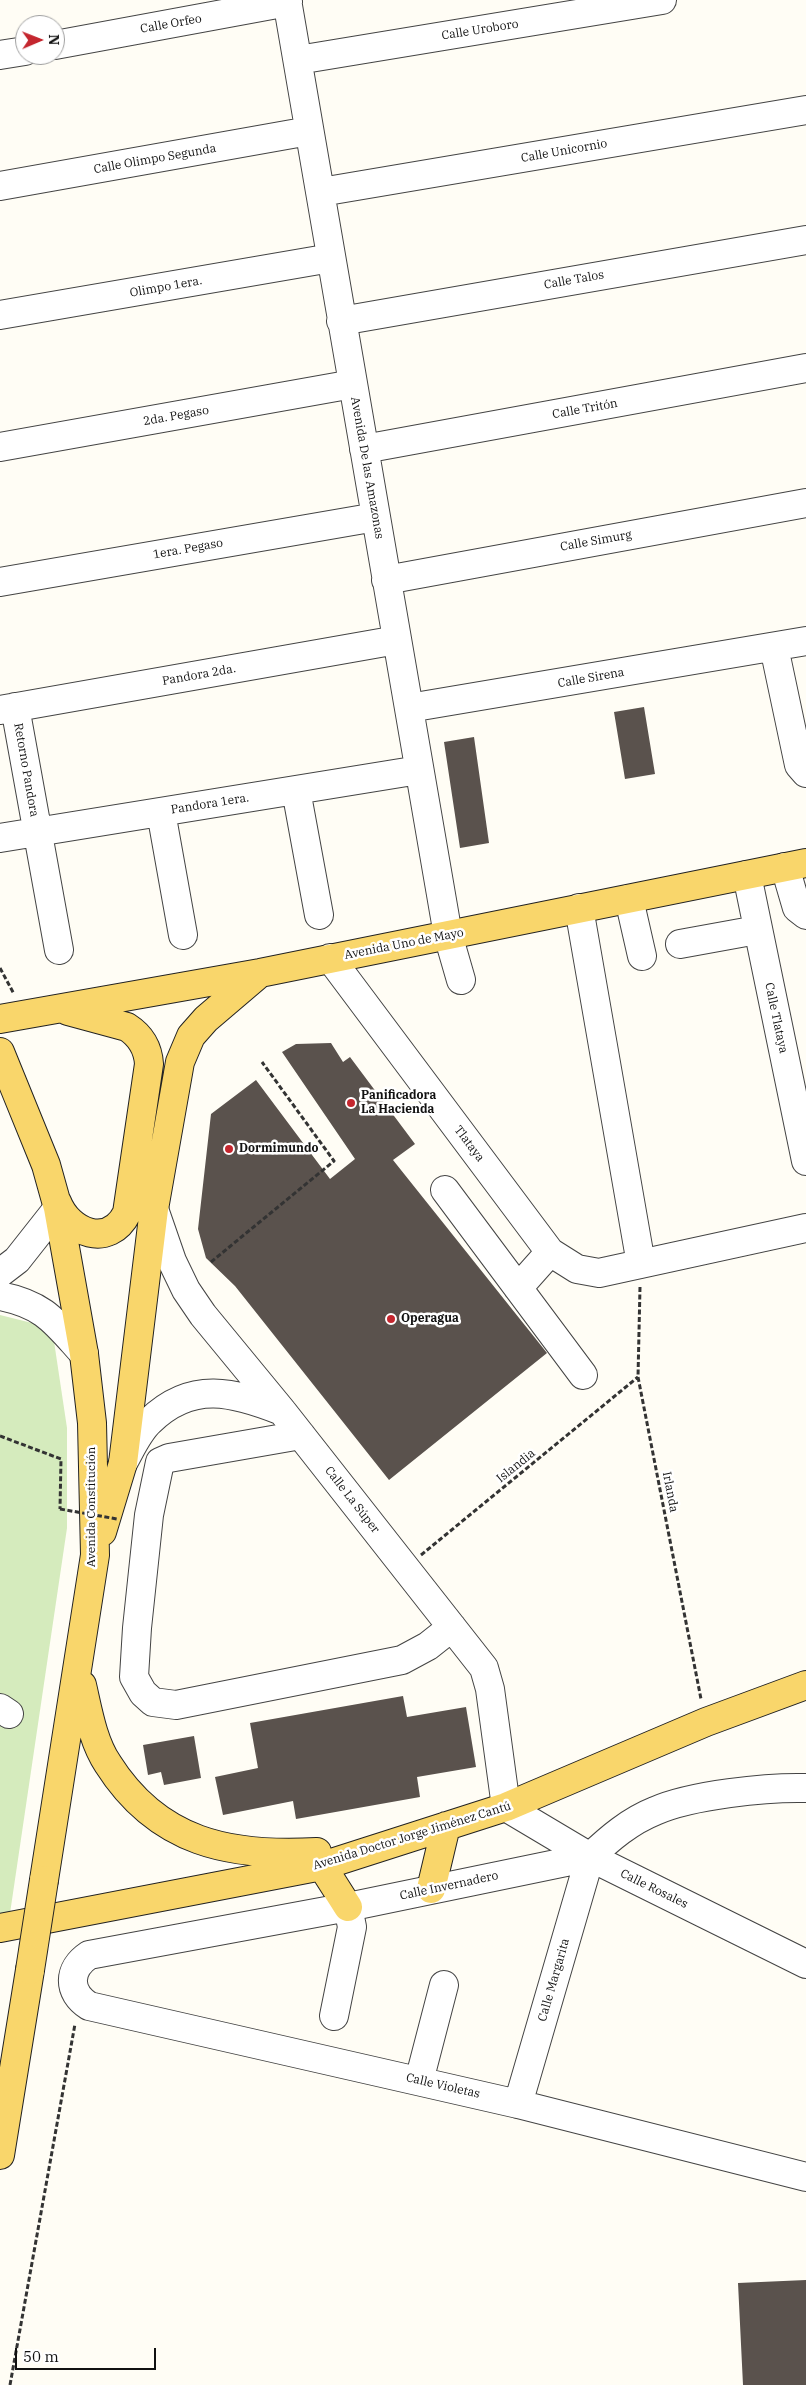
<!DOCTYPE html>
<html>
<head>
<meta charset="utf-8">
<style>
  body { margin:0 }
  #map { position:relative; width:806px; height:2385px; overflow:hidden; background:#fffdf5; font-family:"IBM Plex Serif",serif }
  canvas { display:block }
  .north { position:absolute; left:15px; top:15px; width:50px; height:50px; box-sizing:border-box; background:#fff; border:1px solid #a0a0a0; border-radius:50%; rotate:89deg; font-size:14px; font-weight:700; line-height:20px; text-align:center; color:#111 }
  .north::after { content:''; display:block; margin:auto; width:18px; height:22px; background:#c4262e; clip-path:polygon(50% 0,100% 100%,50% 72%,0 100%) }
  .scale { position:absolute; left:15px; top:2348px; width:141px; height:22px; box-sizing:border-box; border:2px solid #111; border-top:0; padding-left:6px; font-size:15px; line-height:18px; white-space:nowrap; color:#111; -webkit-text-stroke:4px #fff; paint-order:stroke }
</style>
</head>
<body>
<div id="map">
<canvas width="806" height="2385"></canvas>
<div class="north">N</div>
<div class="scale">50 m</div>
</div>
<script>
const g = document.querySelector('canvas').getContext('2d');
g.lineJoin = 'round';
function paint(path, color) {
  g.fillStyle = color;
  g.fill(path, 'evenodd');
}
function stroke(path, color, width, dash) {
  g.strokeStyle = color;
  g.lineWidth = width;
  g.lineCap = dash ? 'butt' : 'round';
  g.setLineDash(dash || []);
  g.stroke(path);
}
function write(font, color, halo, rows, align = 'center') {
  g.font = font + ' "IBM Plex Serif",serif';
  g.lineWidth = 5;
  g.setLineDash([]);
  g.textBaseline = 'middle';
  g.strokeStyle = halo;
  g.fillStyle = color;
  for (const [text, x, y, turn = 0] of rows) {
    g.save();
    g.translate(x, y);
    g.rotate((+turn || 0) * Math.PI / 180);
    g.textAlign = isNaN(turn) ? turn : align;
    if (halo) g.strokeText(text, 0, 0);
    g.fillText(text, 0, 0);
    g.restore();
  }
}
const green = new Path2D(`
  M0,1315L52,1328L67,1428V1528L9,1920L0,1922Z`);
const building = new Path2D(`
  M644,707L655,774L625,779L614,712Z
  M474,737L489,843L460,848L444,742Z
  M331,1043L343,1062L350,1057L415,1144L393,1160L547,1353L389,1480L235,1286L206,1258L198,1229L211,1114L256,1080L330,1179L355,1159L282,1052L296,1044Z
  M403,1696L407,1717L466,1707L476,1767L417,1777L420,1797L296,1819L293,1801L223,1815L215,1777L258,1768L250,1723Z
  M194,1736L201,1778L164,1785L161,1772L148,1775L143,1745Z
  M806,2280V2385H743L738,2283Z`);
const path = new Path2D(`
  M0,968L14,994
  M211,1262L334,1161L262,1062
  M640,1287L638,1377L701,1699
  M0,1436L61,1459L60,1509
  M421,1555L638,1377
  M10,2385L75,2024`);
const minor = new Path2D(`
  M287,0L448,935L461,980
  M55,45L288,2
  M0,55L25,51
  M298,60L662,0
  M0,186L309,131
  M321,192L806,110
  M0,315L331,258
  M341,321L806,240
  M0,447L353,384
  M364,449L806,368
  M386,580L806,503
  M0,582L376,517
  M774,647L799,765L806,773
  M15,707L59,950
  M409,708L806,641
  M0,710L397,640
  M296,790L319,915
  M161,812L183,935
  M0,838L419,770
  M785,867L797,908L806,915
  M747,875L806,1161
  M629,899L642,956
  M579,908L641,1264
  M680,944L757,930
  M330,958L550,1252L577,1269L599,1273L806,1228
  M445,1190L583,1375
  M154,1209L172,1261L186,1290L203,1315L282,1411L484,1668L490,1689L506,1807L590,1857L806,1964
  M0,1273L17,1260L58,1208
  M518,1288L550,1252
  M0,1296C45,1305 55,1322 84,1354
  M301,1435L169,1458L160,1462L149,1515L137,1628L134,1677L143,1693L153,1702L176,1705L402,1660L428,1646L452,1627
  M123,1463C131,1449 138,1432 150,1421C192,1380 234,1392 282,1411
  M0,1708L9,1714
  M806,1788C767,1787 691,1795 655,1811C630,1821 610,1838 590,1857L348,1907L89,1955C68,1969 67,1992 89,2006L518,2104L806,2177
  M334,2016L352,1927L348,1907
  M419,2081L444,1985
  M518,2104L590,1857`);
const major = new Path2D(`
  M0,1019L260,973L806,863
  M0,1052L46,1165L58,1208L84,1354L92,1423L95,1555L44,1880
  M57,1202C69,1233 109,1249 127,1213L149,1064C148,1048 141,1036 127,1027L68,1011
  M102,1532L123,1463L154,1209L180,1062L191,1036L206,1019L260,973
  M82,1685C88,1711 93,1742 108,1764C158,1843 230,1857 317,1852
  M322,1866L348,1907
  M431,1889L446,1826
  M0,1928L322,1866L506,1807L706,1722L806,1685
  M0,2155L30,1970`);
const pathBridge = new Path2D(`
  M60,1509L117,1519`);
const majorBridge = new Path2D(`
  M30,1970L44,1880`);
const markers = [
  [351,1103,5,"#c4262e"],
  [229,1149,5,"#c4262e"],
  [391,1319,5,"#c4262e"]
];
const streetNames = [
  ["Calle Orfeo",171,24,-10],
  ["Calle Uroboro",480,30,-9],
  ["Calle Unicornio",564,151,-10],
  ["Calle Olimpo Segunda",155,159,-10],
  ["Calle Talos",574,280,-10],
  ["Olimpo 1era.",166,287,-10],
  ["Calle Tritón",585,409,-10],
  ["2da. Pegaso",176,416,-10],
  ["Avenida De las Amazonas",367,468,80],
  ["Calle Simurg",596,541,-10],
  ["1era. Pegaso",188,549,-10],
  ["Pandora 2da.",199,675,-10],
  ["Calle Sirena",591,678,-10],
  ["Retorno Pandora",26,770,80],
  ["Pandora 1era.",210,804,-9],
  ["Avenida Uno de Mayo",404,944,-11],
  ["Calle Tlataya",776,1018,78],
  ["Tlataya",469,1144,53],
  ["Islandia",516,1466,-39],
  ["Irlanda",670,1492,79],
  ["Calle La Súper",352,1500,52],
  ["Avenida Constitución",92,1507,-90],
  ["Avenida Doctor Jorge Jiménez Cantú",412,1836,-17],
  ["Calle Invernadero",449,1886,-12],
  ["Calle Rosales",654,1889,26],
  ["Calle Margarita",554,1980,-74],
  ["Calle Violetas",443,2086,13]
];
const poiNames = [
  ["Panificadora",361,1096],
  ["La Hacienda",361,1110],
  ["Dormimundo",239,1149],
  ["Operagua",401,1319]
];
paint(green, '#d5ebbd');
paint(building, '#5a524d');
stroke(minor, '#444', 30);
stroke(major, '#222', 30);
stroke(path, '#333', 3, [5, 2.5]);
stroke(minor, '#fff', 28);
stroke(major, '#f9d66b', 28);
stroke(majorBridge, '#222', 30, []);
stroke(pathBridge, '#333', 3, [5, 2.5]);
stroke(majorBridge, '#f9d66b', 28);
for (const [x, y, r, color] of markers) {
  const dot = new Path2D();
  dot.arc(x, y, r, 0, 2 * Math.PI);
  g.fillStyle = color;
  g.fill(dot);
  stroke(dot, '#fff', 2);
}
write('12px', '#111', '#fff', streetNames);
write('bold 12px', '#111', '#fff', poiNames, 'left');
</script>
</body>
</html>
